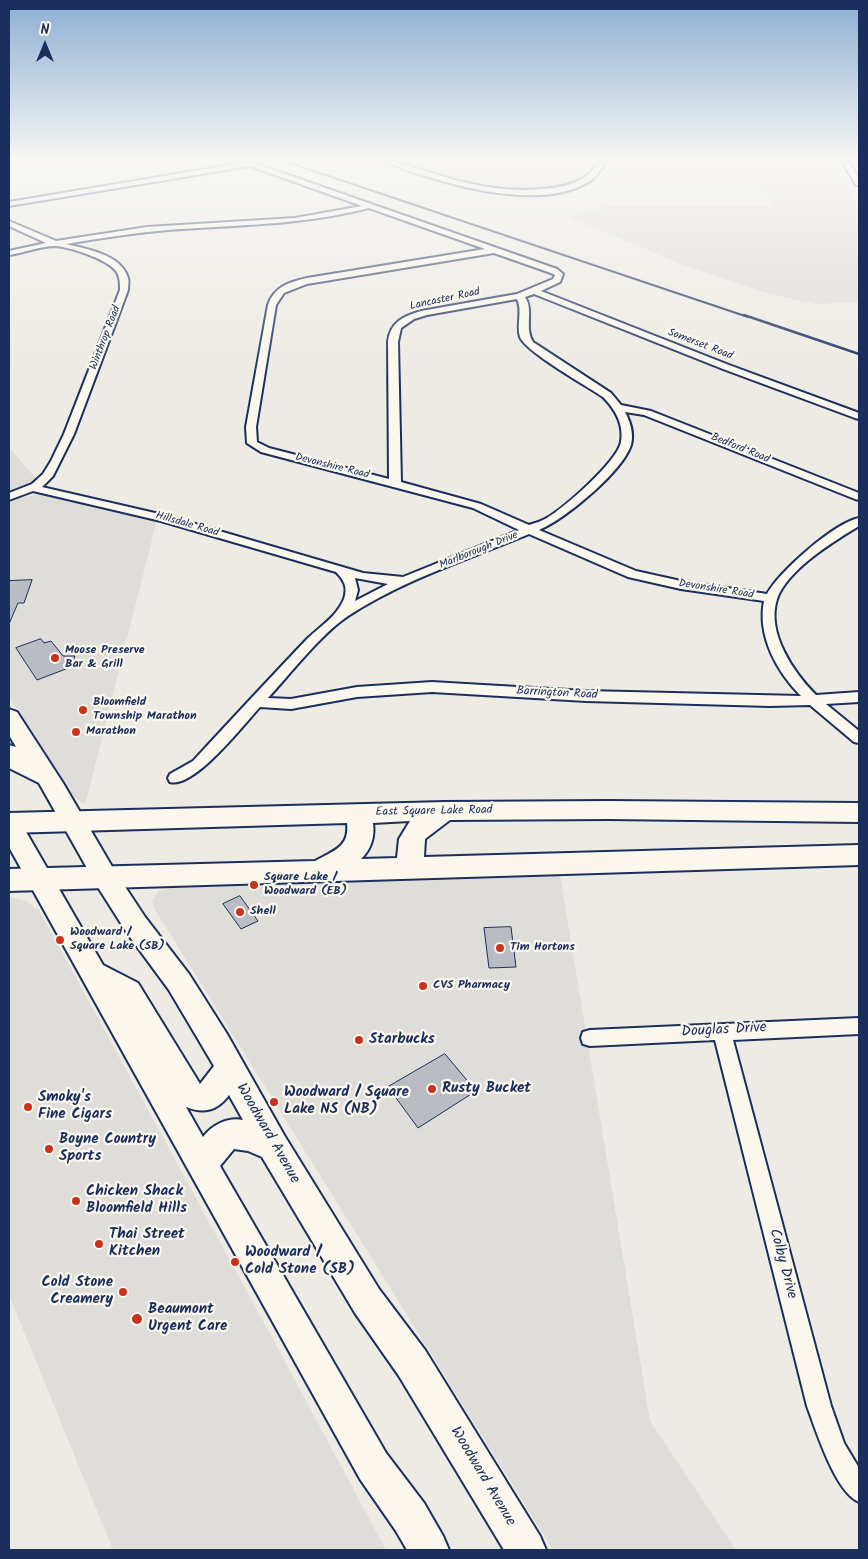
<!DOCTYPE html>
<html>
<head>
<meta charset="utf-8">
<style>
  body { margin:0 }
  #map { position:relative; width:868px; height:1559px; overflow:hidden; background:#eeebe4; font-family:Kalam,sans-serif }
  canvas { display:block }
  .frame { position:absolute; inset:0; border:10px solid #1b2f5e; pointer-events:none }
  .north { position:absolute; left:20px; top:20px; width:50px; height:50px; -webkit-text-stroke:4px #fbf7ec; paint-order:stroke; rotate:0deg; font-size:14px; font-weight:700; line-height:20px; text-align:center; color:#1b2f5e }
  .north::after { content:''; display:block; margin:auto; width:18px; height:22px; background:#1b2f5e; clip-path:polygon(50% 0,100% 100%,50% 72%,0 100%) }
</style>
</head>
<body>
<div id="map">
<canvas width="868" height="1559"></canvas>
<div class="frame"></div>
<div class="north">N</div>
</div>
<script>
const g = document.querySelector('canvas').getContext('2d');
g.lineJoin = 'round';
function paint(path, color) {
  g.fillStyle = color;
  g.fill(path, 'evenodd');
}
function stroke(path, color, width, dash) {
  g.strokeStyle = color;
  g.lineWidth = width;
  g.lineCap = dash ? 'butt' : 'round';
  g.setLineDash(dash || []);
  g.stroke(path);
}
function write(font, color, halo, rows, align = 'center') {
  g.font = font + ' Kalam,sans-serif';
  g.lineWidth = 4.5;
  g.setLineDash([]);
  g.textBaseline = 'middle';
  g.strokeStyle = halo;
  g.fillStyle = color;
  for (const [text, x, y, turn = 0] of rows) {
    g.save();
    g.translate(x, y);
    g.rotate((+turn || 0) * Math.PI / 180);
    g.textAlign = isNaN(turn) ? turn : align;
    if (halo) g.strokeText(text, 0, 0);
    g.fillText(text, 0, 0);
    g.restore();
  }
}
const built = new Path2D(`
  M395,161H599L585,177L574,183L544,190L511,191L461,183Z
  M626,161H830L859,209V302L815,304L760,291L686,266L569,217L605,206H775L757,182H601Z
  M9,447L37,480L20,491L9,494Z
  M39,494L157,520L85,805L73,796L9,697V501Z
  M560,875L650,1421L736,1550H553L154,908L152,901L159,891L170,887L181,886Z
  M9,897L24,900L39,910L274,1341L386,1550H113L9,1295Z`);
const building = new Path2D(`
  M32,580L24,603H18L9,624V581Z
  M41,639L44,643L51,641L63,656H75L71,667L37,680L16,648Z
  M240,896L258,921L241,929L223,904Z
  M511,927L516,967L489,968L484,928Z
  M445,1054L476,1091L418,1128L388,1087Z`);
const minor = new Path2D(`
  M239,161L254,163L557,269L563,274L560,282L541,291L729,365L859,413V419L855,418L723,369L534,294L525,297C534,310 524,328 533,342L611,393L621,405L651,411L859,493V500L855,499L644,415L625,412C630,421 634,434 631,445C622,472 565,519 539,530L636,571L681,581L767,594C780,571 834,523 859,518V526C834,541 787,570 777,599C766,633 794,673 816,695L859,692V702L826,704L859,731V743L854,742L810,705L770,706L586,701L432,692L357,697L291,709L260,707C244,724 194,789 170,782L168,778L170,774L193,761C231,720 269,679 308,638C321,626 337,616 344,599C348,587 344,580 336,572L161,521L33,491L9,500V493L32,484L43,474L51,461L64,434L120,290C120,283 120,277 116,271C107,259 70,247 55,246C41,246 23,253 9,255V251L46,243L9,226V221L56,241L147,227L295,218L362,206L250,166L9,206V202L242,163ZM369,208L485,249L307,278C289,282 274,287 268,305L246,427L247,443L261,452L473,508L519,530L403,577L363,573L168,516L42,487L53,476L74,434L128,290C128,286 129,281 128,278C121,254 86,249 66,244C100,238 134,233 168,230C236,225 303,225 369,208ZM494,253L551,273L555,275L553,279L517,294L421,311C404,316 390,322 388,342L389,479L269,448L257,442L256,427L276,305L284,293L307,284ZM517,299C523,311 516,324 520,337C526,352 587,386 603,397C615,409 624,424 621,442C617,462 565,507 547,518C542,521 535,523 529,525L481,504L401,482L398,342L401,328L414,319L427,315ZM529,534L628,577L681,589L764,601C757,636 777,672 801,696L586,691L432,682L357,687L291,699L268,698C290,674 322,633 348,616C403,580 469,559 529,534ZM355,578L388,584L355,601L358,590Z
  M387,161H395C443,177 490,194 541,189C556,188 572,186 585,177C591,173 596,166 601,161H607C602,168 597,176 590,181C549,208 472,191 429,177C416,173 398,169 387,161Z
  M842,161H848L859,178V185H856Z
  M859,1018V1034L733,1040L831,1406L844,1443L859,1468V1502C835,1492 816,1430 807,1406L715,1040L590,1046L583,1044L581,1038L583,1032L590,1030Z`);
const primary = new Path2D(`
  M9,709L17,712L63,783L114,870L145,917L189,974L227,1034L284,1135L379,1289L425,1350L540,1536L546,1550H504L399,1376L355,1313L262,1157L248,1151L234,1149L220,1166L386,1453L424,1503L443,1536L449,1550H407L396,1531L360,1479L9,847V816L18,818L103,965L138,983L200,1084L214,1066L169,990L127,933L96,884L39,783L9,768V745L16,747L9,735ZM229,1095L243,1120C228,1117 212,1125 203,1137L186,1107C204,1114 217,1111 229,1095Z`);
const trunk = new Path2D(`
  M608,801L859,803V822L608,819L450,820L425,839L424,857L859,845V865L9,891V869L315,861C333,851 350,847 347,823L9,833V813L445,802ZM410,821L399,839L397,858L361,859C371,849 375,837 373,823Z`);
const railFar1 = new Path2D(`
  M284,161L748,317`);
const rail = new Path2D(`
  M744,315L859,354`);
const markers = [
  [55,658,5,"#c8321e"],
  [83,710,5,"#c8321e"],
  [76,732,5,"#c8321e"],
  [254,885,5,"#c8321e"],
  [240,912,5,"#c8321e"],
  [60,940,5,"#c8321e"],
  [500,948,5,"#c8321e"],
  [423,986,5,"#c8321e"],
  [359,1040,5,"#c8321e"],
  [432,1089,5,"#c8321e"],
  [274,1102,5,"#c8321e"],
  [28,1107,5,"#c8321e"],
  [49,1149,5,"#c8321e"],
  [76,1201,5,"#c8321e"],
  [99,1244,5,"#c8321e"],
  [235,1262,5,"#c8321e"],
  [123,1292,5,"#c8321e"],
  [137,1319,6,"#c8321e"]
];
const farStreetnames = [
  ["Lancaster Road",445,300,-12],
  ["Winthrop Road",106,338,-69],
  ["Somerset Road",700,345,21],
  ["Bedford Road",740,449,22],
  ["Devonshire Road",332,467,14],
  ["Hillsdale Road",187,525,16],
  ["Marlborough Drive",479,551,-22],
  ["Devonshire Road",716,590,9]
];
const poiNames = [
  ["Moose Preserve",65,651],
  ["Bar & Grill",65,665],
  ["Bloomfield",93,703],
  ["Township Marathon",93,717],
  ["Marathon",86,732],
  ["Square Lake /",264,878],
  ["Woodward (EB)",264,892],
  ["Shell",250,912],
  ["Woodward /",70,933],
  ["Square Lake (SB)",70,947],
  ["Tim Hortons",510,948],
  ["CVS Pharmacy",433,986]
];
const streetNames = [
  ["Barrington Road",557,694,3],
  ["East Square Lake Road",434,812,-1]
];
const nearStreetnames = [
  ["Douglas Drive",724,1031,-3],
  ["Woodward Avenue",267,1134,60],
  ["Colby Drive",782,1264,75],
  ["Woodward Avenue",482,1477,59]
];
const nearPoinames = [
  ["Starbucks",369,1040],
  ["Rusty Bucket",442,1089],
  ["Woodward / Square",284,1093],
  ["Lake NS (NB)",284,1110],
  ["Smoky's",38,1098],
  ["Fine Cigars",38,1115],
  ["Boyne Country",59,1140],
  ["Sports",59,1157],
  ["Chicken Shack",86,1192],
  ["Bloomfield Hills",86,1209],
  ["Thai Street",109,1235],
  ["Kitchen",109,1252],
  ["Woodward /",245,1253],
  ["Cold Stone (SB)",245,1270],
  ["Cold Stone",113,1283,"right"],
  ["Creamery",113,1300,"right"],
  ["Beaumont",148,1310],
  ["Urgent Care",148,1327]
];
paint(built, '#deddda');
paint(building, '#b9bcc3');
stroke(building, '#1b2f5e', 1);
stroke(minor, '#1b2f5e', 4);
stroke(primary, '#1b2f5e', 4);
stroke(trunk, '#1b2f5e', 4);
paint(minor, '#fbf7ec');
paint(primary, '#fbf7ec');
paint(trunk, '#fbf7ec');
stroke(railFar1, '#1b2f5e', 2);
stroke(rail, '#1b2f5e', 2.5);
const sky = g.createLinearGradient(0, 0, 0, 379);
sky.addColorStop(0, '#8cafd3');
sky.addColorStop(0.42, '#f7f6f3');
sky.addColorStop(1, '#f7f6f300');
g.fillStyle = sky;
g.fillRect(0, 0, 868, 379);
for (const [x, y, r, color] of markers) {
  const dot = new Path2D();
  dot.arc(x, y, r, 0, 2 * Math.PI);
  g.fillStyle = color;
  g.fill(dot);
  stroke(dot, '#fbf7ec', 2);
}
write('11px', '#1b2f5e', '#fbf7ec', farStreetnames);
write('bold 12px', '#1b2f5e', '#fbf7ec', poiNames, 'left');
write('12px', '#1b2f5e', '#fbf7ec', streetNames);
write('15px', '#1b2f5e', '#fbf7ec', nearStreetnames);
write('bold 15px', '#1b2f5e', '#fbf7ec', nearPoinames, 'left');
</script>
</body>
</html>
